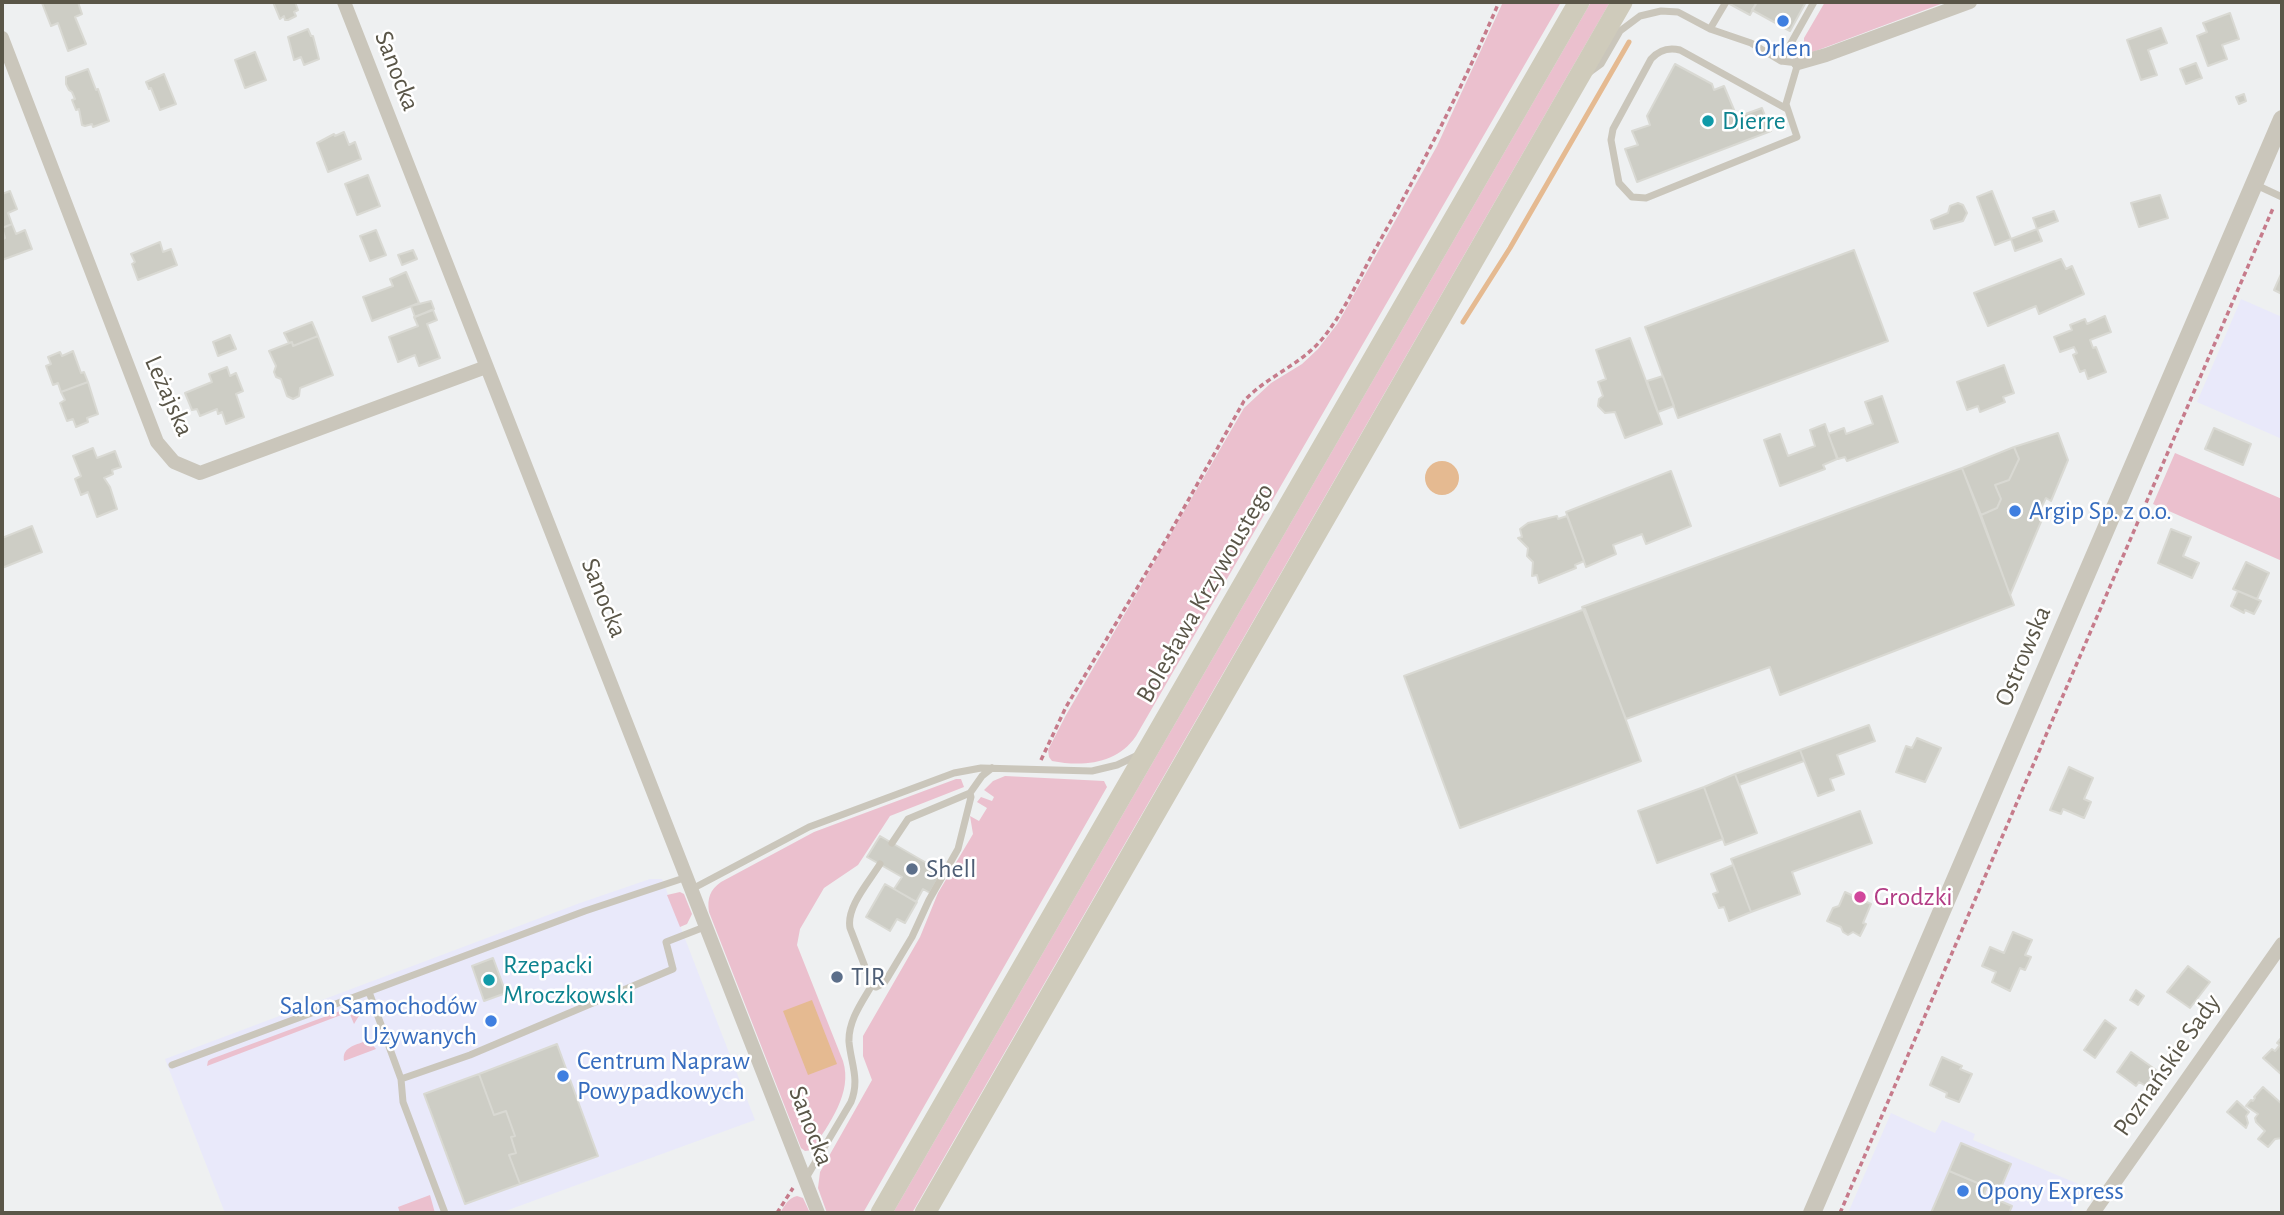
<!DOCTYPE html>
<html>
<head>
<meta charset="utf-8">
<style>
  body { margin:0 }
  #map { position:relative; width:2284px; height:1215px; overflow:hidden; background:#eef0f1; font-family:"Alegreya Sans",sans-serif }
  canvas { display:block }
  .frame { position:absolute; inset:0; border:4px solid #5a5648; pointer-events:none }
</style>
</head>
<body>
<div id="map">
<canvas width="2284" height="1215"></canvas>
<div class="frame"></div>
</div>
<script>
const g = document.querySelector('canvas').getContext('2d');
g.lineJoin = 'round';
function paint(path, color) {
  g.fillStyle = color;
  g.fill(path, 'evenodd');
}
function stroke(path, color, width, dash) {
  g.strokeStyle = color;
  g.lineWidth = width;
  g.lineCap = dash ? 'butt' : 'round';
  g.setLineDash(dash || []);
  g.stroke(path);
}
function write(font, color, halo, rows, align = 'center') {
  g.font = font + ' "Alegreya Sans",sans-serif';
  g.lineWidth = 5;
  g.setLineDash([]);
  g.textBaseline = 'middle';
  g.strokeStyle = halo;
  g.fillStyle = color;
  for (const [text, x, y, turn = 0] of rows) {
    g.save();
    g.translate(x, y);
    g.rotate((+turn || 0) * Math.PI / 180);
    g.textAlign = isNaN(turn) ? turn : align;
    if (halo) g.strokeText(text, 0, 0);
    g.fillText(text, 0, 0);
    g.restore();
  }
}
const commercial = new Path2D(`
  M2241,299L2282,317V439L2197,402Z
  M650,879H662L755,1120L500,1213H225L165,1059L580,903Z
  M1891,1113L1935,1133L1942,1120L1975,1134L1973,1140L2088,1188L2070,1213H1848Z`);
const green = new Path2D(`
  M1503,2H1561L1136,736C1117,764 1083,767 1052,761L1049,757L1048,750L1066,715L1244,408L1271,383L1302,364L1318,349L1338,323L1437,146Z
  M1591,2H1610L912,1213H893Z
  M1825,2H1946L1813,52L1804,47V38Z
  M2175,453L2282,499V561L2153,504Z
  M1005,776L1104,781L1107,787L863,1213H827L818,1188L820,1172L872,1080L863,1056V1036L920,937L938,893L973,834L970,816L979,821L987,808L977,802L981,797L992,801L994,797L984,790L993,781Z
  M956,779H961L964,787L890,816L858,865L824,888L800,929L797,945L843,1061C853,1093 829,1124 812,1150L805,1151L801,1148L709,912C707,898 710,890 721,882L814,832Z
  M680,892L684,894L692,914L687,924L680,927L667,895Z
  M359,1004L360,1014L354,1024L349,1012L207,1066L208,1061L211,1059Z
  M363,1042H370L376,1049L344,1061C342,1048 353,1046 363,1042Z
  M430,1195L435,1213H400L398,1207Z
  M797,1196L803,1198L810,1213H780C785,1205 788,1198 797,1196Z`);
const water = new Path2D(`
  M1425 478a17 17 0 1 1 34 0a17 17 0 1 1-34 0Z
  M812,1000L837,1064L808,1075L783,1011Z`);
const stream = new Path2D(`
  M1463,322L1510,248L1629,42`);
const building = new Path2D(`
  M46,2H78L82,14L75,17L86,44L68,51L58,23L51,26L42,3Z
  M273,2H295L298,10L294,12L296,16L288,20H285L284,16L280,19Z
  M1726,2H1757L1750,15Z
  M1757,2H1806L1790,31L1752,10Z
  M2230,13L2239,39L2222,45L2227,59L2208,66L2197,36L2207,32L2203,23Z
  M2161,28L2167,43L2148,50L2157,75L2141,80L2127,40Z
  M308,29L311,36H313L319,59L304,65L301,57L294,60L288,37Z
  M255,52L266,80L245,88L235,60Z
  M2196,63L2202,78L2186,84L2180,69Z
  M1675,64L1712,84L1714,90L1724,86L1737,117L1762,108L1771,131L1637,182L1625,149L1638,145L1632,131L1650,125L1647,116Z
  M88,69L96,90L98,89L109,121L93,127L92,124L85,126L82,125L79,109L76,110L72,100L75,99L72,92L69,90L66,84V77Z
  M164,74L176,104L160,110L151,88L149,89L146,82Z
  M2244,94L2246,101L2239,104L2236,97Z
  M344,132L349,145L355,142L361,159L328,172L317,143L334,134L335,136Z
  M368,175L380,206L357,215L345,184Z
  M10,191L17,209L8,213L12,224L2,228V194Z
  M1992,191L2011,239L1995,245L1977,197Z
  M2160,195L2168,218L2139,227L2131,203Z
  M1958,203L1963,205L1967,213L1963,221L1934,229L1931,220L1948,213L1950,206Z
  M2054,211L2058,221L2037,229L2033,218Z
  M12,224L16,234L25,230L32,249L2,260V240L5,238L2,228Z
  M2037,229L2042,241L2015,251L2011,239Z
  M376,230L386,255L370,261L360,236Z
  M160,242L163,252L171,249L177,265L138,280L132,264L135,262L131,254Z
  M413,250L417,259L402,265L398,255Z
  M1854,250L1888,341L1678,418L1645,327Z
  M2061,259L2066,269L2072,266L2084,294L2039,314L2036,306L1988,326L1974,293Z
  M406,272L419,303L372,321L363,297L393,286L390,279Z
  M2282,272V294L2274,290Z
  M431,301L434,309L415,317L411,306Z
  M433,310L437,320L427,324L440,358L419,366L415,355L398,362L389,337L418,326L414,317Z
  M2105,316L2111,332L2090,340L2093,348L2096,347L2106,372L2088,379L2085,370L2080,372L2073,355L2077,353L2074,347L2060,352L2054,337L2072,330L2070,325L2085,319L2087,324Z
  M312,322L318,336L293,346L292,342L289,343L284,333Z
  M230,335L236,349L218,356L213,342Z
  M318,336L333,375L300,388L299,396L293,399L287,396L281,379L276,377L274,372L276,366L269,351L292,342L293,346Z
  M1630,338L1662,424L1625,438L1615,412L1605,413L1598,406L1599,399L1603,396L1598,382L1606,379L1596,350Z
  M73,351L81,373L84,372L88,382L61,392L58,383L53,385L46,366L51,364L48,357L60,352L62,356Z
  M2004,365L2014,393L2003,397L2005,402L1980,412L1978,406L1967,410L1957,382Z
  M227,367L230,376L236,373L243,391L236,394L244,417L226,424L222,412L218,414L217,409L200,416L197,409L192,410L185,393L212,382L209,374Z
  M1663,376L1674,406L1658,412L1647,381Z
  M88,382L98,414L87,418L88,422L76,427L73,419L67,421L60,403L65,400L61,392Z
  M1882,396L1898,442L1847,461L1845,457L1838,459L1828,434L1844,428L1846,434L1873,424L1865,402Z
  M1825,424L1837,459L1823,465L1825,469L1780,486L1764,440L1780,434L1788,456L1815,446L1810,430Z
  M2214,428L2251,444L2243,465L2205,449Z
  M2058,433L2068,460L2051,501L2046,498L2038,514L2043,517L2010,595L1981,515L1997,508L2001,499L1995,485L2009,480L2019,459L2014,447Z
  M2014,447L2019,459L2009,480L1995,485L2001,499L1997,508L1981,515L1962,468Z
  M93,448L97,458L115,451L121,467L112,470L113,474L104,478L110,487L117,509L97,517L88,492L81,495L75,479L81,476L73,456Z
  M1962,468L2014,605L1780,695L1770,667L1626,719L1582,607Z
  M1671,471L1691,526L1646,544L1642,534L1613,545L1616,554L1586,567L1566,512Z
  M1557,516L1558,519L1567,516L1584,561L1575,565L1576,568L1539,583L1537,575L1532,576L1533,562L1527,556L1528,548L1518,538L1522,537L1520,529L1528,523Z
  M32,526L42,552L2,568V538Z
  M2171,529L2191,537L2183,556L2199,563L2192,578L2158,563Z
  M2246,562L2269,573L2257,599L2233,589Z
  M2238,591L2261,601L2254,614L2245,610L2244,613L2231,606Z
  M1585,609L1641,761L1460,828L1404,676Z
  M1869,725L1875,741L1837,755L1844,774L1830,779L1834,790L1818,796L1800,750Z
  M1917,738L1941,748L1925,782L1896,772L1906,746L1912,748Z
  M1800,750L1804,761L1739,785L1735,774Z
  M2069,767L2093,778L2084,799L2091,802L2084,818L2063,809L2061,814L2050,810Z
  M1735,774L1757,833L1725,845L1704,787Z
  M1704,787L1723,839L1657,863L1638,811Z
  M1860,811L1872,843L1792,872L1800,894L1751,912L1731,859Z
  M880,836L942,872L930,893L923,889L916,902L894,889L902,877L867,857Z
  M1733,865L1751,912L1729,921L1724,907L1719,908L1713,894L1718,892L1711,874Z
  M885,884L917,902L905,923L897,919L890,931L866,917Z
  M1845,892L1871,904L1863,923L1866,924L1860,936L1853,932L1848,935L1843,932L1841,927L1827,921L1833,908L1839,906Z
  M2013,932L2032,940L2025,955L2031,957L2025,970L2020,968L2010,991L1992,982L1996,972L1982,966L1990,947L2004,953Z
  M493,958L506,993L484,1001L472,966Z
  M2188,966L2210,982L2190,1008L2167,992Z
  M2136,990L2144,996L2138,1005L2130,1000Z
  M2105,1020L2116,1028L2095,1058L2084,1050Z
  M2282,1037V1075L2263,1058L2272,1049L2275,1051L2280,1045L2277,1043Z
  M557,1044L598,1156L520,1184L509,1155L516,1153L511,1137L515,1136L506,1111L494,1115L479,1074Z
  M2131,1052L2156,1070L2146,1086L2139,1082L2136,1086L2117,1072Z
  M1942,1057L1962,1066L1960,1069L1972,1074L1959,1102L1946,1097L1947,1093L1930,1085Z
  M479,1074L494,1115L506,1111L515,1136L511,1137L516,1153L509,1155L520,1184L465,1204L424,1094Z
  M2263,1087L2282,1104V1138L2275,1139L2268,1147L2258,1139L2265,1131L2256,1122L2255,1118L2258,1114L2246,1106L2251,1100L2253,1101L2255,1098L2254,1097Z
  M2237,1101L2249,1112L2246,1116L2248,1123L2246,1128L2227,1112Z
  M1961,1143L2011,1164L1999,1192L1949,1171Z
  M1949,1171L1987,1187L1984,1194L2012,1206L2009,1213H1931Z`);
const path = new Path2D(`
  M1041,760L1066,707L1167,538L1244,401C1267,376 1301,365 1323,338C1345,311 1360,276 1377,246C1422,166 1463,86 1499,2
  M777,1213L793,1188
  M1840,1213L2274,206`);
const service = new Path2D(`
  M1710,29L1726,2
  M1781,61L1798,63L1786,104L1797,137L1646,198L1632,197L1619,183L1611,140L1613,129L1651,59C1659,50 1668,47 1680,50L1787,109
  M1590,72L1601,64L1620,31L1640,16L1661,11L1678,12L1710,29L1751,43L1781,61L1814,2
  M2254,184L2282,197
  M892,843L908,819L970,793
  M692,889L809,827L954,773L981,768L1092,771L1117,765L1136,756
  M872,985L876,987L884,983L888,977L912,937L929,900L958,849L971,797L970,793L982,776L992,768
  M369,992L401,1079L403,1102L445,1213
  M172,1065L585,911L687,877
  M401,1079L470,1055L673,969L666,942L707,926
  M806,1178L851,1102C860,1079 851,1064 849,1042C848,1021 862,1002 872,985L850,928C846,907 869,882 880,864`);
const minor = new Path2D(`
  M344,2L818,1213
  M2,38L157,442L174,462L200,473L486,367
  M1798,63L1826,55L1970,2
  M2093,1213L2282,944`);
const tertiary = new Path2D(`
  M1812,1213L2282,119`);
const secondary = new Path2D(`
  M881,1213L1579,2
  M925,1213L1622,2`);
const markers = [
  [1783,21,7,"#3f7fe0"],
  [1708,121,7,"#0f9aa8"],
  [2015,511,7,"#3f7fe0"],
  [912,869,7,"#5c6f8a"],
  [1860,897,7,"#d1479c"],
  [837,977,7,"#5c6f8a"],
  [489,980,7,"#0f9aa8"],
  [491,1021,7,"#3f7fe0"],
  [563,1076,7,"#3f7fe0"],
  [1963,1191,7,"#3f7fe0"]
];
const shopNames = [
  ["Orlen",1783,48,"center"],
  ["Argip Sp. z o.o.",2029,511],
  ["Salon Samochodów",477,1006,"right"],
  ["Używanych",477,1036,"right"],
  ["Centrum Napraw",577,1061],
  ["Powypadkowych",577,1091],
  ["Opony Express",1977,1191]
];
const streetNames = [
  ["Sanocka",397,71,69],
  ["Leżajska",169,396,66],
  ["Bolesława Krzywoustego",1205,593,-60],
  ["Sanocka",604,598,68],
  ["Ostrowska",2023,656,-67],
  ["Poznańskie Sady",2167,1065,-55],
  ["Sanocka",811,1126,69]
];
const cultureNames = [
  ["Dierre",1722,121],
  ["Rzepacki",503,965],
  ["Mroczkowski",503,995]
];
const serviceNames = [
  ["Shell",926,869],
  ["TIR",851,977]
];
const hotelNames = [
  ["Grodzki",1874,897]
];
paint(commercial, '#e9e9fa');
paint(green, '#ebc0ce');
paint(water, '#e5ba91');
stroke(stream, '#e5ba91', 5);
paint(building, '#cdcdc5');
stroke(building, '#d9d9d3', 2);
stroke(path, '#c67b8b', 3.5, [5, 3.5]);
stroke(service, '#cac6bb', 7);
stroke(minor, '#cac6bb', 14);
stroke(tertiary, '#cac6bb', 18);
stroke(secondary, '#cfcbbb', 21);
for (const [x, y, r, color] of markers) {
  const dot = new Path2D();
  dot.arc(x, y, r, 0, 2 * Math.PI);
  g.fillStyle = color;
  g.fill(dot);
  stroke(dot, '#fff', 2.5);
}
write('26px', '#366cbe', '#fff', shopNames, 'left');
write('26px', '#5a5648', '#fff', streetNames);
write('26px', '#0d838f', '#fff', cultureNames, 'left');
write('26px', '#4e5e75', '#fff', serviceNames, 'left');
write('26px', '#b23c85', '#fff', hotelNames, 'left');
</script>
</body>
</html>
